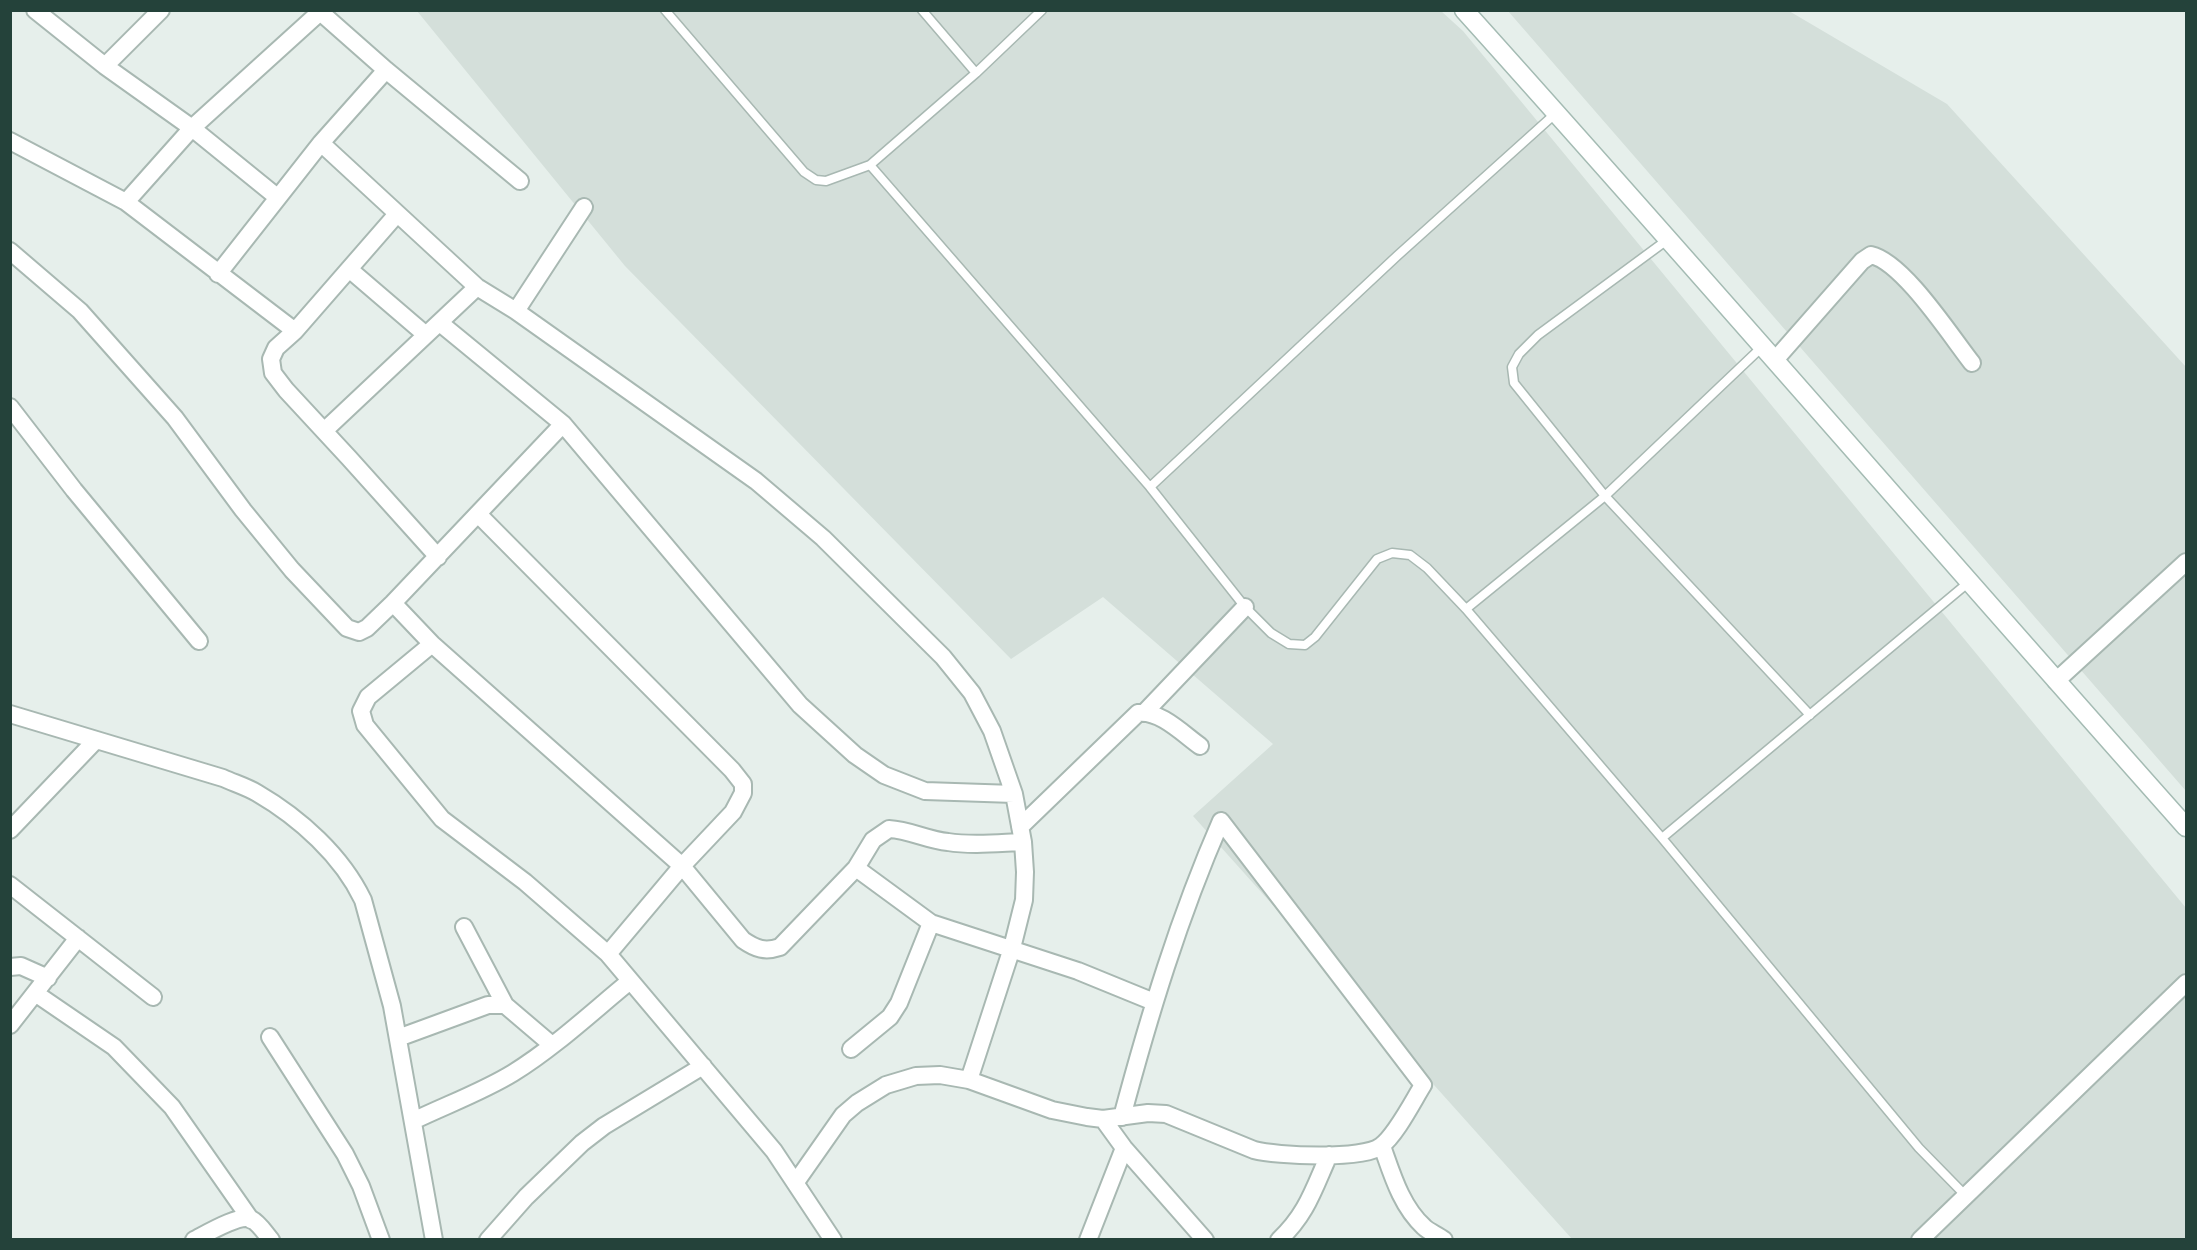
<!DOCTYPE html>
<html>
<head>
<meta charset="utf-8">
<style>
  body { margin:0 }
  #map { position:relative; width:2197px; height:1250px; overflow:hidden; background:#e6efeb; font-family:Helvetica,sans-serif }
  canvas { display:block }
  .frame { position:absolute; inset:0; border:12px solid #24423a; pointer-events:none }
</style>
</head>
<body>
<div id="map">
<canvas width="2197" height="1250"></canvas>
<div class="frame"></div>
</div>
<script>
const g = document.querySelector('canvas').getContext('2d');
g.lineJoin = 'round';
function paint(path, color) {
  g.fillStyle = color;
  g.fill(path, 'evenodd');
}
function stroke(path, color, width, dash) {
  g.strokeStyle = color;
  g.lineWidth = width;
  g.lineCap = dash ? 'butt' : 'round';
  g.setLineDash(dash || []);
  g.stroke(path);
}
const built = new Path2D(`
  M417,11H1441L1463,31L2186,908V1239H1572L1193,816L1273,744L1103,597L1011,659L625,266Z
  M1508,11H1789L1947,104L2186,367V791Z`);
const lane = new Path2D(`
  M665,10L804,172L816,180L826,181L870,165L976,73L1042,10
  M922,10L976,73
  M870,165L1150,487L1245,607L1271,633L1289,644L1305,645L1315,637L1377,559L1392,553L1410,555L1427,568L1466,609L1662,838L1919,1148L1966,1196
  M1667,240L1538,335L1519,354L1512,367L1514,383L1605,496L1810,715
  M1150,487L1397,256L1556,113
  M1466,609L1605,496L1763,346
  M1662,838L1969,582`);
const street = new Path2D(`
  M35,10L105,66L192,128L277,197
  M318,10L386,70L520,181
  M105,66L161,10
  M10,141L126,202L295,331
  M321,143L477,287L516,311L756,481L823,538L943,657L972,693L992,731L1014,794L1023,842L1025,872L1024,900L1012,948L969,1080
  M126,202L192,128L320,12
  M397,214L295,331L276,348L271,359L273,373L286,390L349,458L438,557
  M10,251L80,311L175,418L243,510L292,570L347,628L359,632L367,628L393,603L563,424
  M349,269L426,335
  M218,274L321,143L386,70
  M516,311L584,207
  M440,323L563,424L800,705L855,755L884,775L925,791L1014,794
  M1775,360L1862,261L1871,255C1903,262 1950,335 1972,363
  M10,407L74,490L199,641
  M324,431L477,287
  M478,514L732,770L743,784V793L733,812L682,866L608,954
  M393,603L432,644L682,866L743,940C756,949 765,952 780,947L856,868L873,840L889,829C910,830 927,840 948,842C972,846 998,843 1023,842
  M432,644L368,697L361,711L365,725L442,819L525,882L608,954L774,1151L833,1240
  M2056,681L2186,562
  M1145,712L1245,607
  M10,714L223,778C234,783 247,787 257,793C300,818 342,856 363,900L392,1006L434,1240
  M1020,827L1138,713C1160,710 1183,734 1200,746
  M10,830L96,740
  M856,868L931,923L1078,971L1154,1002
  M10,885L153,997
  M464,927L505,1005
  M10,967L21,966L48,978
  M35,993L114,1047L172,1107L251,1220
  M10,1025L78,938
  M270,1037L345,1154L361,1186L381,1240
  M398,1038L488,1005H505L552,1045
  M851,1049L890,1017L899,1003L931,923
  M1103,1119L1124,1148L1205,1240
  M413,1121C446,1105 482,1092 513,1073C555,1047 592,1012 630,981
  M1382,1146C1392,1174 1401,1206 1424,1227C1429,1232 1438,1235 1444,1240
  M796,1182L843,1115L857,1103L886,1085L916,1076L940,1075L969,1080L1052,1110L1087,1117L1103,1119L1148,1113L1166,1114L1254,1150C1276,1156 1364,1160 1381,1146C1396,1135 1413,1101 1423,1085L1221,821C1179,917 1149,1016 1122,1117
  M194,1240C206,1234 239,1214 251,1219C259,1223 265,1233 271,1240
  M488,1240L526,1197L582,1143L604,1126L703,1066
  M1088,1240L1124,1148
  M1279,1240C1307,1214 1314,1188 1329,1155
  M1920,1240L2186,983`);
const secondary = new Path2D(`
  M1464,10C1707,280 1944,555 2186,827`);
paint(built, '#d4dfda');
stroke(lane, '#a8b8b2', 11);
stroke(street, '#a8b8b2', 20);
stroke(secondary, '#a4bbb3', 21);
stroke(lane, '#fff', 8);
stroke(street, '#fff', 16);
stroke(secondary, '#fff', 18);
</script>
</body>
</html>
